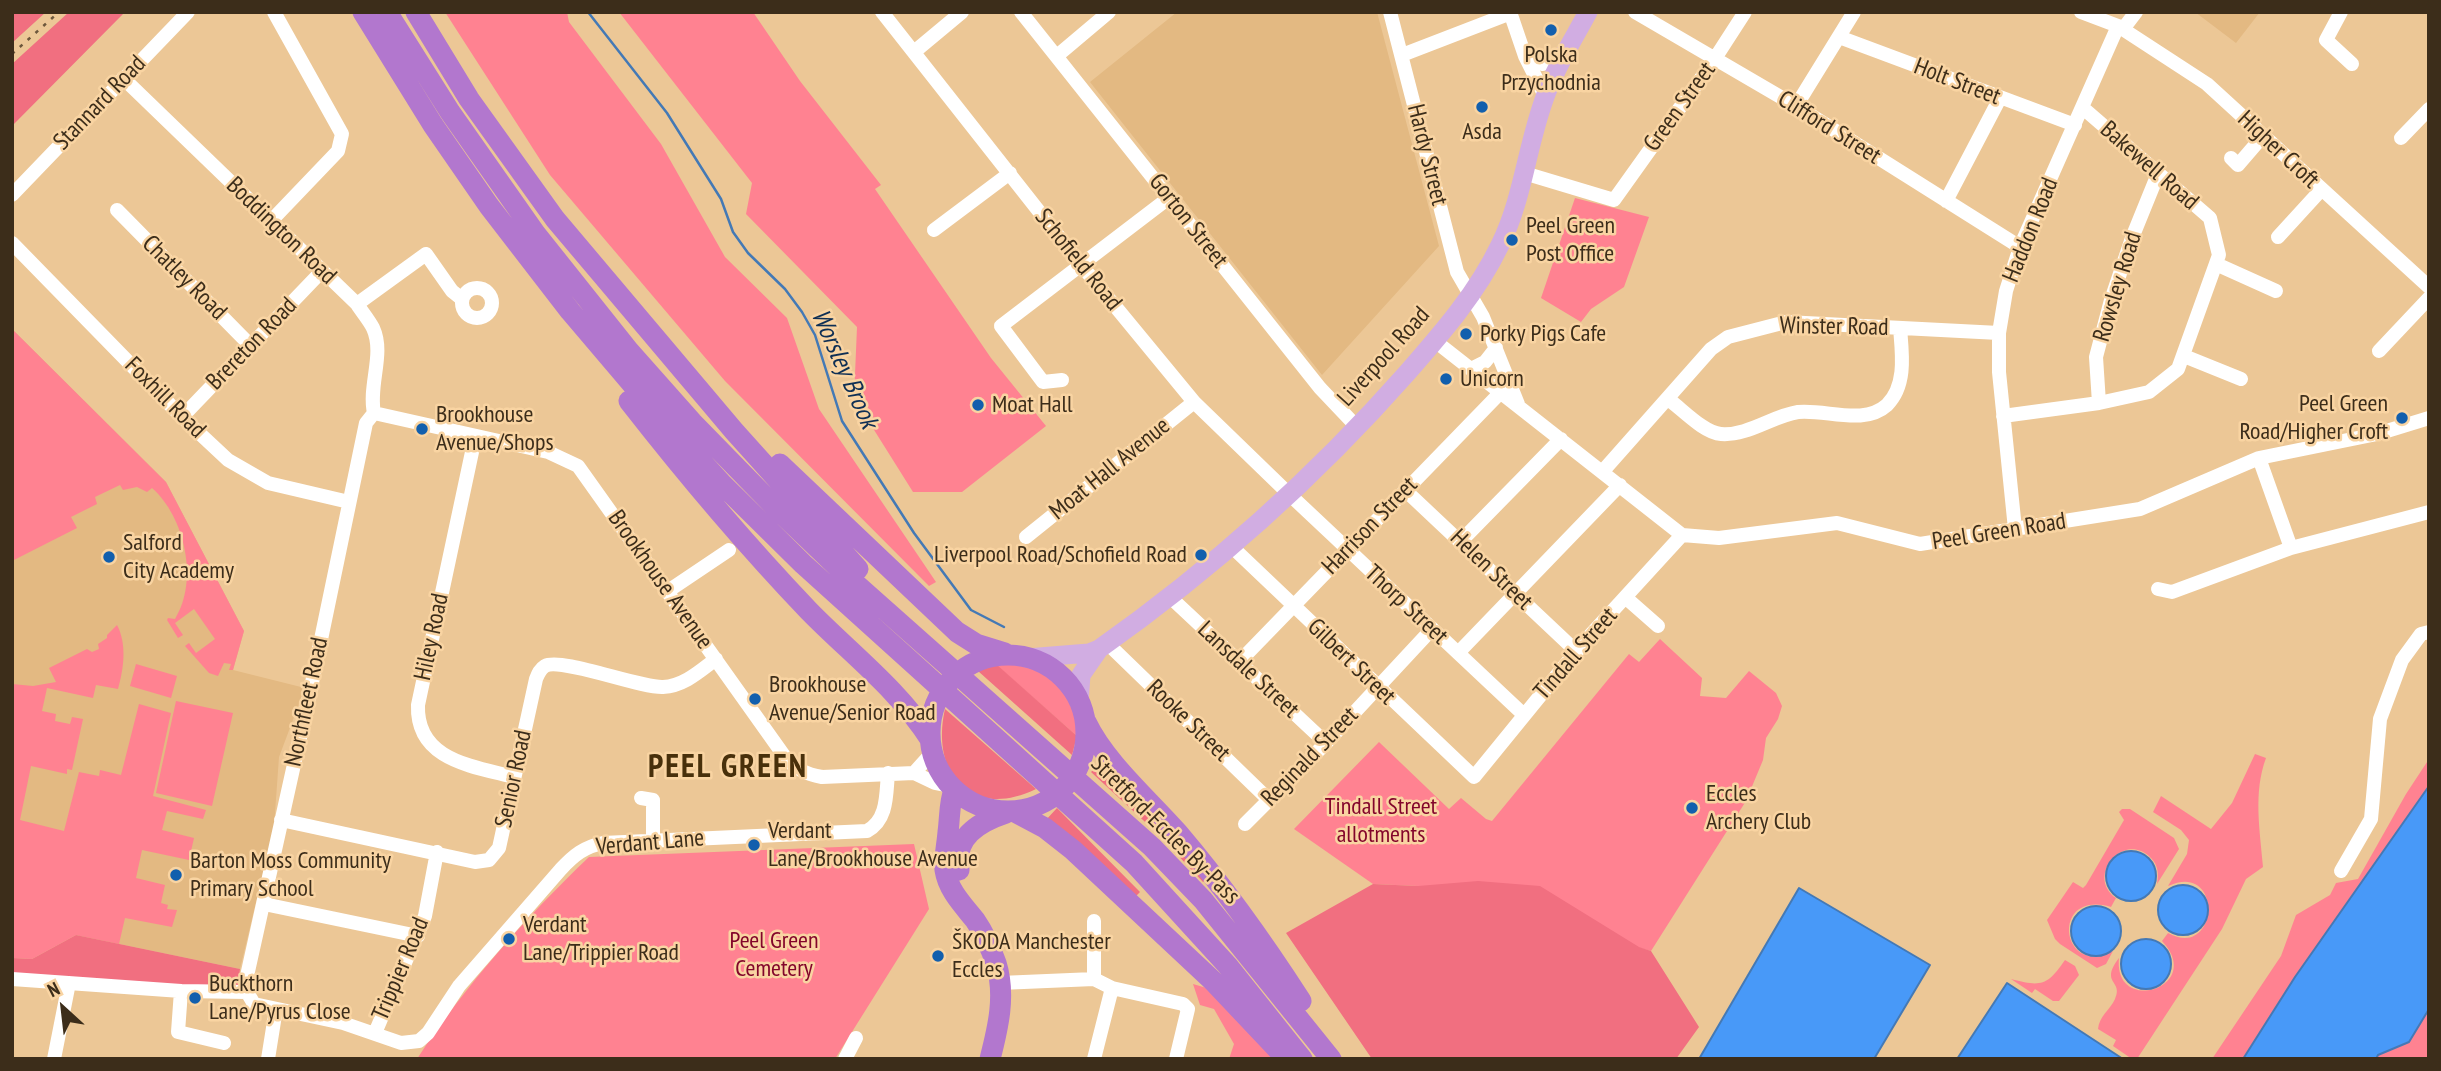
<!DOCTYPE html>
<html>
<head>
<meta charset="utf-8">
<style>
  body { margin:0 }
  #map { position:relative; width:2441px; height:1071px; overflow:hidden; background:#ecc796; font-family:"PT Sans Narrow",sans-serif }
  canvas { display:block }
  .frame { position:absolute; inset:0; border:14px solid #3c2d1a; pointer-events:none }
  .north { position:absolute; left:28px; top:973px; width:70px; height:70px; -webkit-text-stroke:5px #f9d4a2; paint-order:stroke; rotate:333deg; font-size:19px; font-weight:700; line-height:28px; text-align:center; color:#3c2d1a }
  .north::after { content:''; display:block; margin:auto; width:24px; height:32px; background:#3c2d1a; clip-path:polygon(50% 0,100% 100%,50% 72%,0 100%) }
</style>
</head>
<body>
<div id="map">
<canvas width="2441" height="1071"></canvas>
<div class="frame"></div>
<div class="north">N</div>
</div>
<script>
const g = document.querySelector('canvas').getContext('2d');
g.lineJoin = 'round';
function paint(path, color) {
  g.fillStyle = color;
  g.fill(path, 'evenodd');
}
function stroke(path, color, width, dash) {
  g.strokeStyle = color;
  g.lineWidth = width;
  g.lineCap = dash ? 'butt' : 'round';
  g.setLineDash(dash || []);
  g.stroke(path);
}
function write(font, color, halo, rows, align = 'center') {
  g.font = font + ' "PT Sans Narrow",sans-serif';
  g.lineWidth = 5;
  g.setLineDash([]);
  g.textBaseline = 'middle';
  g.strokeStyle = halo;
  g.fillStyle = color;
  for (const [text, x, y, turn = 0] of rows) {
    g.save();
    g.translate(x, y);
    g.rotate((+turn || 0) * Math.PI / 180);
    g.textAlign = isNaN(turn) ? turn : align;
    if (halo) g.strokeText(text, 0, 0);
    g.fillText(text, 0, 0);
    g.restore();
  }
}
const built = new Path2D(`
  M1177,12H1377L1439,246L1322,375L1090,82Z
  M2195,12H2260L2236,43Z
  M12,329L166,482L244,631L233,670L305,688L279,757L274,827L240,969L76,935L12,888Z`);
const green = new Path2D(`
  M445,12H567L569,22L661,144L725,257L787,318L819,409L936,582L929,586L725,381L550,175Z
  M619,12H753L800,81L881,185L875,189L991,358L1046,426L962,492H913L854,398L857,327L746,214L752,183Z
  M1575,198L1649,217L1624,287L1591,309L1581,322L1541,298Z
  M12,329L166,482L244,631L233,670H229L231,664L224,663L218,676L209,673L185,646L189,643L196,653L215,639L194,609L175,623L183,635L178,638L167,620L168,618L175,619C199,581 185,517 152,488L147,492L137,487L123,490L120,485L95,497L97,504L71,517L77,528L12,561Z
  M117,625C127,644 124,668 118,689L96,685L93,698L47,688L42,711L56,714L55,721L70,724L72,717L83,719L72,770L67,769V774L31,766L20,820L64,831L79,772L99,776L100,770L121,775L139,704L171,713L153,796L206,810L203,819L167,811L162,830L194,838L189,860L142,850L136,878L165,885L161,903L168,905L167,909L177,910L172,927L125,918L119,944L76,935L32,959L12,958V684L33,686L56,682L49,668L87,649L92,652L99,649L98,644L107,638V635Z
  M1660,639L1702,678L1700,696L1726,698L1749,671L1776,693L1782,706L1778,719L1766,738L1763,760L1746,801L1651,951L1418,886L1373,884L1294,829L1379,742L1449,809L1461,798L1486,819L1492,821L1629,654L1639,662Z
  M1017,662C1063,668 1078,691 1077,736L996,665Z
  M136,664L177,676L171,698L130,686Z
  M176,701L233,713L212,806L156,793Z
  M2255,754L2266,758C2253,793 2260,830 2263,867L2246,879L2222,929L2137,1059H2132L2113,1046L2116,1040L2098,1029C2099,1016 2110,1010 2115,999C2124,980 2099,984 2119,958C2113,1016 2206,988 2162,941L2168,933C2219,961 2224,860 2168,886L2187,854L2189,840L2181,830L2153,812L2161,796L2211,829L2232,803Z
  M2429,759V786L2295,977L2243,1059H2212L2281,956L2296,915L2330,895L2336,883L2358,879L2406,794Z
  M2122,809H2130L2174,838L2179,849L2157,884C2159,874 2158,865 2151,858C2124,830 2085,876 2116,898L2111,907C2049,889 2061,979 2113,951L2106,964L2097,968L2060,944L2055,939L2047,920L2073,882L2083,888L2086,885L2124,820L2119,812Z
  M914,844L929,909L835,1059H417C465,986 526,917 589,857Z
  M2065,960L2075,966L2079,975L2059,1001H2053L2035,989L2032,993L2011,979C2041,987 2047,986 2065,960Z
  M1193,984L1210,989L1274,1059H1229L1234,1044L1214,1009L1200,1005Z
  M2429,1009V1059H2376L2378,1055L2409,1042Z`);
const forest = new Path2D(`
  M12,12H46L12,43Z
  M69,12H125L12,126V64Z
  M996,664L1077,736L1072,755L978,671Z
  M945,709L1036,789C972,820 930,775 945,709Z
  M1104,759L1209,877L1203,882L1156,832L1091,772Z
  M1057,808L1140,892L1134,898L1045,821Z
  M1478,881L1540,886L1639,947L1651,951L1699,1027L1676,1059H1372L1286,933L1373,884L1418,886Z
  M76,935L240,969L238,985L231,989L12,973V958L32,959Z`);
const water = new Path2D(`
  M2429,786V1009L2409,1042L2378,1055L2376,1059H2243L2295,977Z
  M2106 876a25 25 0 1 1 50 0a25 25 0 1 1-50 0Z
  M2158 910a25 25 0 1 1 50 0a25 25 0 1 1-50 0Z
  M1799,888L1930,965L1874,1059H1699Z
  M2071 931a25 25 0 1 1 50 0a25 25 0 1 1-50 0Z
  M2121 964a25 25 0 1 1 50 0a25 25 0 1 1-50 0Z
  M2007,983L2123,1059H1957Z`);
const stream = new Path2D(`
  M588,12L667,113L721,199L733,232L748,253L785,289L802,312L815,335L842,421L914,533L971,610L1004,627`);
const minor = new Path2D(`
  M882,12L1082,266L1194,402L1289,494L1524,715
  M1021,12L1320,388L1357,427
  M1390,12L1457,272L1483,317L1518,404
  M1510,12L1525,56L1545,96
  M1635,12L1796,106L2020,247
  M2081,12L2118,26L2207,84L2429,287
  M2341,12L2326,40L2352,64
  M2123,29L2136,12
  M1839,37L2075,125
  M914,52L962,12
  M1058,55L1109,12
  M1402,55L1511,13
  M1526,57L1543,64L1564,56
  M123,78L357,304C362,312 369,320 373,328C385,354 368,385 374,413
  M1796,106L1854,12
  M2401,138L2429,109
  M2231,158L2238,165L2263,136
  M1524,173L1614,200L1714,60L1745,12
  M12,195L188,12
  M1946,201L2000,98
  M117,210L251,346
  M271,221L338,151L342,134L274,12
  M934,230L1010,173
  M2278,237L2321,190
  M12,243L182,417L228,460L268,483L349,502
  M2216,264L2276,291
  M462 303a15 15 0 1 1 30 0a15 15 0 1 1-30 0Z
  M357,304L426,254L452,291L462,299
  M1435,341L1682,535L1719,538L1837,523L1920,544L2140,509L2259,458L2377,434L2429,418
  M2379,351L2429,298
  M2184,356L2241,379
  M1471,369L1485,362L1496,348
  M1062,380L1043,382L1001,326L1170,197
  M1668,399C1682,409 1704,433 1721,434C1748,436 1772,416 1798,412C1826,409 1864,426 1887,405C1907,385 1902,353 1900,328
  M2099,403L2096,357L2111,300L2132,238L2158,174
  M374,413L366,423L309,697L247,976V992L254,1004L343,1023L401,1043L419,1041L428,1033L459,986L561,869C574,855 584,847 603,843L867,831C888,820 886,794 888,773
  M374,413L548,452L578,466L785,757C795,769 806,774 822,777L914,773L935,783L950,786
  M2003,416L2099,403L2149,392L2178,369L2219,255L2210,218L2083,108
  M182,417L322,271
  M475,438L418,705C416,760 472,766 514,777
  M2259,458L2291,548
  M1603,471L1711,349L1728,337L1786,322L1999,333
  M1405,490L1577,652
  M2015,529L1999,372V333L2006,291L2020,247L2118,26
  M1026,537L1194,402
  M1461,541L1561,439
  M1230,545L1474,777L1584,642L1682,535
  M2158,589L2172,592L2291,548L2429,512
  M668,591L729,550
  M1169,596L1326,743
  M1625,597L1658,626
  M1107,643L1269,800
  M1458,653L1620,485
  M1239,662L1501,392
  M914,773L932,753
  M641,798L653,800V840
  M281,820L475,862L489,860L499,848L536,679C538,674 540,669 545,666C561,657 639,688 663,687C684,686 700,671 716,659
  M1245,824L1326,743L1432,629
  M2341,871L2371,819L2380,719L2402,660L2421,634L2429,632
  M264,904L418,936
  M1094,921V979
  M12,979L181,991L247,992
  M1000,983L1094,979L1112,988L1183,1004L1188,1009L1176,1059
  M181,991L178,1032L224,1043
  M375,1033L425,916L437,852
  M54,1059L69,983
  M268,1059L276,1009
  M845,1059L856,1038
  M1094,1059L1112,988`);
const major = new Path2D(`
  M1027,658L1089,653L1099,649C1211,570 1316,476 1407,373C1442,333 1477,293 1500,245C1523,199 1527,145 1545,97C1555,68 1573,40 1588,12
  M1079,702L1081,675L1099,649`);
const highway = new Path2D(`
  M363,12L433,125L489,206L570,311L649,404L723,485L803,564L1134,863L1228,966L1302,1059
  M387,12L450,112L535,233L629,351L692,422L778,510L848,577L1152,847L1203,900L1331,1059
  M416,12L469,99L555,219L734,431L858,569
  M629,401C686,474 745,544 809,611C849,652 900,691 930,739
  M780,464L957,632L976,644L1005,653
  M930 733a78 78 0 1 1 156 0a78 78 0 1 1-156 0Z
  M1086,722C1105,762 1148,799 1178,833C1223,886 1263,942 1301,1001
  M954,790C949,803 950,818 948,832C947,845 944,857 945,870C948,890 963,905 975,920C984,933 991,949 996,963C1006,995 998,1028 990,1059
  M1013,811L1045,828L1073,850L1213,981L1283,1055
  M959,870C953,837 979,822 1006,813`);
const rail = new Path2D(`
  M12,54L59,12`);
const markers = [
  [1551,30,7,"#125fad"],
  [1482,107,7,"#125fad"],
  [1512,240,7,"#125fad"],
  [1466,334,7,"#125fad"],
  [1446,379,7,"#125fad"],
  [978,405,7,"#125fad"],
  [2402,418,7,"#125fad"],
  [422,429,7,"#125fad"],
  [1201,555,7,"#125fad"],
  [109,557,7,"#125fad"],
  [755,699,7,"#125fad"],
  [1692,808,7,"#125fad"],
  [754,845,7,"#125fad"],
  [176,875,7,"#125fad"],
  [509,939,7,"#125fad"],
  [938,956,7,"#125fad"],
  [195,998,7,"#125fad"]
];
const poiNames = [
  ["Polska",1551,55,"center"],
  ["Przychodnia",1551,83,"center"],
  ["Asda",1482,132,"center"],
  ["Peel Green",1526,226],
  ["Post Office",1526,254],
  ["Porky Pigs Cafe",1480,334],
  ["Unicorn",1460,379],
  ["Peel Green",2388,404,"right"],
  ["Road/Higher Croft",2388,432,"right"],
  ["Moat Hall",992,405],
  ["Brookhouse",436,415],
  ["Avenue/Shops",436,443],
  ["Salford",123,543],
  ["City Academy",123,571],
  ["Liverpool Road/Schofield Road",1187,555,"right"],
  ["Brookhouse",769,685],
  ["Avenue/Senior Road",769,713],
  ["Eccles",1706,794],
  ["Archery Club",1706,822],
  ["Verdant",768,831],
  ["Lane/Brookhouse Avenue",768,859],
  ["Barton Moss Community",190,861],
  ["Primary School",190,889],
  ["Verdant",523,925],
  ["Lane/Trippier Road",523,953],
  ["ŠKODA Manchester",952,942],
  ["Eccles",952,970],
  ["Buckthorn",209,984],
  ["Lane/Pyrus Close",209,1012]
];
const streetNames = [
  ["Holt Street",1957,82,21],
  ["Stannard Road",100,103,-46],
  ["Green Street",1680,107,-54],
  ["Clifford Street",1829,128,32],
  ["Higher Croft",2278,150,43],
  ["Hardy Street",1427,155,76],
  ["Bakewell Road",2149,166,41],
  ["Gorton Street",1188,221,52],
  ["Haddon Road",2031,230,-68],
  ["Boddington Road",281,231,44],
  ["Schofield Road",1078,260,51],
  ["Chatley Road",184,278,45],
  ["Rowsley Road",2118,287,-73],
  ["Winster Road",1834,327,1],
  ["Brereton Road",252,344,-46],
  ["Liverpool Road",1384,357,-48],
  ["Foxhill Road",165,398,45],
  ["Moat Hall Avenue",1110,469,-39],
  ["Harrison Street",1370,526,-46],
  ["Peel Green Road",1999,532,-9],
  ["Helen Street",1491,570,44],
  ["Brookhouse Avenue",660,580,55],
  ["Thorp Street",1406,605,43],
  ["Hiley Road",432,637,-78],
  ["Tindall Street",1576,654,-49],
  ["Gilbert Street",1351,662,44],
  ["Lansdale Street",1248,670,43],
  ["Northfleet Road",307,702,-78],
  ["Rooke Street",1188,721,44],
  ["Reginald Street",1310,757,-46],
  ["Senior Road",514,779,-78],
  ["Stretford-Eccles By-Pass",1165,830,45],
  ["Verdant Lane",650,843,-5],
  ["Trippier Road",401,969,-67]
];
const parkNames = [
  ["Tindall Street",1381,807],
  ["allotments",1381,835],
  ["Peel Green",774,941],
  ["Cemetery",774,969]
];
const waterNames = [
  ["Worsley Brook",844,369,66]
];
const districtNames = [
  ["PEEL GREEN",728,768]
];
paint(built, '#e3b982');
paint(green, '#ff8291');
paint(forest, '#f16f80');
paint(water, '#4899f8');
stroke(water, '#4479b5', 2);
stroke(stream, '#4479b5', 2.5);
stroke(minor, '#fff', 14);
stroke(major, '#d1ade2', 19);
stroke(highway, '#b277ce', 21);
stroke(rail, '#6c573c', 2.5, [3.5, 7]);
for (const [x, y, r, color] of markers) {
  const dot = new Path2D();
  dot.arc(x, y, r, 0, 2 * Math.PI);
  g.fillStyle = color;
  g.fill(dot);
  stroke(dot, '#f9d4a2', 2.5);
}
write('24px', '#3c2d1a', '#f9d4a2', poiNames, 'left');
write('24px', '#3c2d1a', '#f9d4a2', streetNames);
write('24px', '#83052b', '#f9d4a2', parkNames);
write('italic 26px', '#0f2f54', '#f9d4a2', waterNames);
g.letterSpacing = '2px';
write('bold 32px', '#48300b', '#f9d4a2', districtNames);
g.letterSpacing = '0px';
</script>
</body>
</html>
